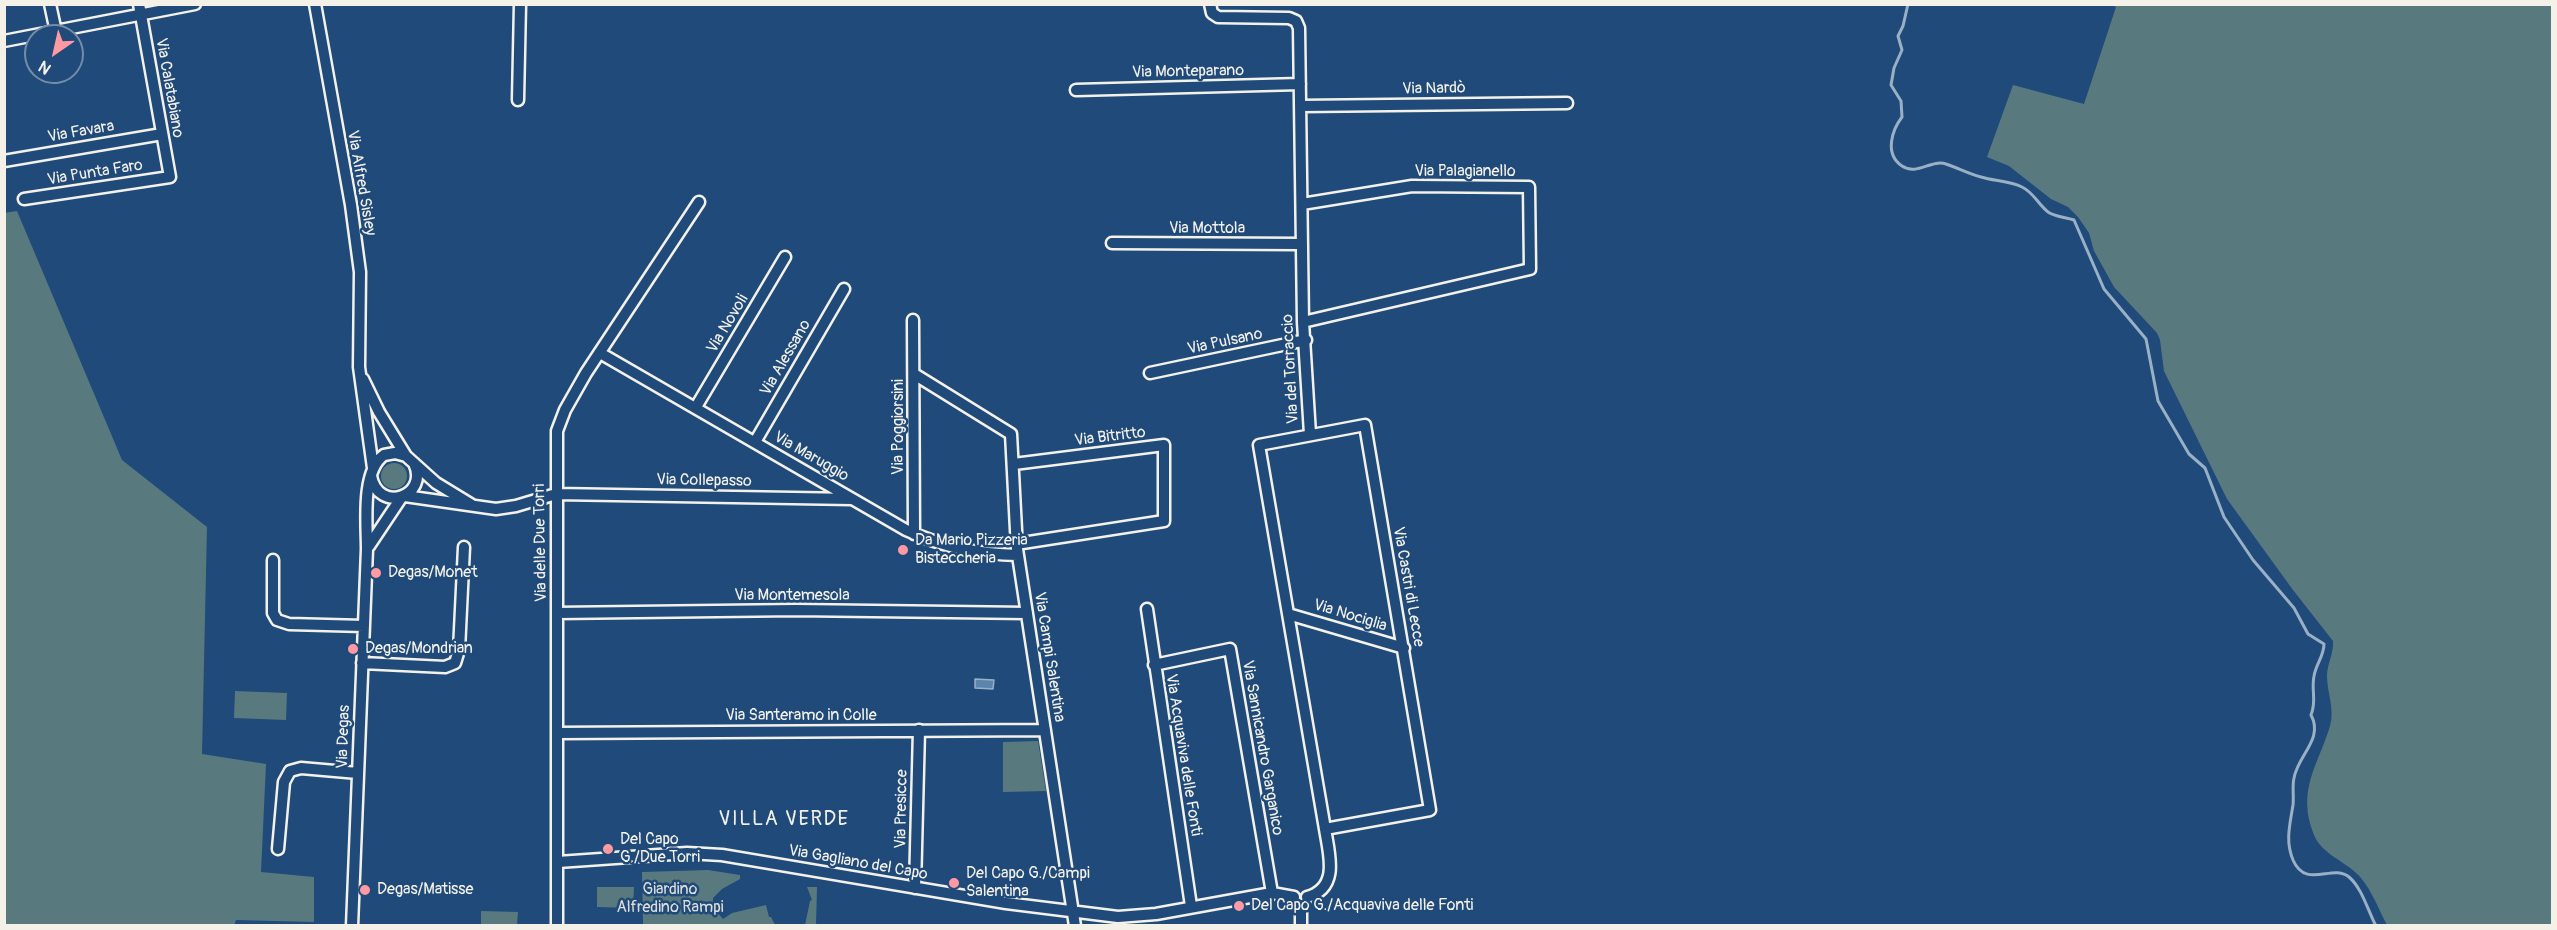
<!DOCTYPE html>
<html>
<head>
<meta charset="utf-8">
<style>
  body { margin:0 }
  #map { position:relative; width:2557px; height:930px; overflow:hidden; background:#1f4a7a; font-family:Pangolin,sans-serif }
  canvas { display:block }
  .frame { position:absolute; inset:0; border:6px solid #f4f1e8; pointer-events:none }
  .north { position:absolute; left:24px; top:24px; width:60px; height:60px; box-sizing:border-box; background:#1f4a7a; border:2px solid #748da6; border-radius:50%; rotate:214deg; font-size:16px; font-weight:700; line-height:24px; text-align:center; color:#f4f1e8 }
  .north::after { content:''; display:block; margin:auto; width:21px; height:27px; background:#ff9aa2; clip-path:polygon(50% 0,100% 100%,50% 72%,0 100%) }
</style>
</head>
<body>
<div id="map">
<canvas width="2557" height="930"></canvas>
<div class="frame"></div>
<div class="north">N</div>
</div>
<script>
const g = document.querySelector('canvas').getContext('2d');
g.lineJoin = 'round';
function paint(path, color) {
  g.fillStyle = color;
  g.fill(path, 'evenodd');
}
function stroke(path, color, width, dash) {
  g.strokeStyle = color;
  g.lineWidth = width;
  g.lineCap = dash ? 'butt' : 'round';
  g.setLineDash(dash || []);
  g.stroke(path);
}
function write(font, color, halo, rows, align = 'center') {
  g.font = font + ' Pangolin,sans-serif';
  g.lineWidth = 5;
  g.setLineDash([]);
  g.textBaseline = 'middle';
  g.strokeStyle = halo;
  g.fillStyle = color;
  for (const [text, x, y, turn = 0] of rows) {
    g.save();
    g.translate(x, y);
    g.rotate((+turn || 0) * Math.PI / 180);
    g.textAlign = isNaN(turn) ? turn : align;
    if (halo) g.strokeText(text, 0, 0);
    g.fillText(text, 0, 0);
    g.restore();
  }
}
const green = new Path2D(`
  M2111,5H2552V925H2387C2379,910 2372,891 2361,878C2348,862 2322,855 2314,835C2296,790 2318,766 2330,726C2335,709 2327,693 2327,676C2327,664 2334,653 2333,641L2293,590L2227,499L2164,371L2160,340L2157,333L2114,287L2094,251L2089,233L2078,217L2068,207L2051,199L2009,166L1987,157L2013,85L2084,104L2116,7Z
  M17,211L122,460L207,527L202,754L266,764L261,872L314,877V922L236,920L234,926L5,925L4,213Z
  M381 476a13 13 0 1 1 26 0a13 13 0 1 1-26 0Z
  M235,691L287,693L286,720L234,718Z
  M1038,741L1046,791L1003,792V742Z
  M708,870L740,875V879L722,889L713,898V907L723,919L732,913L766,905L769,917H771L775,925H643L642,872Z
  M597,887H634L633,908L597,907Z
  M807,887H817L816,925H805L810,901L812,900Z
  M481,911L518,912L517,925H481Z`);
const water = new Path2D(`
  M975,679L994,680L993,689L975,688Z`);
const stream = new Path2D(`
  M1908,4L1903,26L1898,36L1902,50L1894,68L1891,85L1901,101L1902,117C1892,130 1884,154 1902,166C1917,176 1931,159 1946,164C1958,168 1969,174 1981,177C1994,181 2010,181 2022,187C2033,192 2038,204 2048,212C2055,217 2066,217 2074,220L2104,289L2146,339L2158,401L2189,454L2205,468L2224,517L2253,560L2294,608L2308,634L2324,644C2324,656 2316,664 2314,676C2311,690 2317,701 2311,715C2324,739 2298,755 2294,778C2292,786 2294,796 2293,805C2290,824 2285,841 2293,860C2306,890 2333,863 2349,877C2362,888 2368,911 2376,926`);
const minor = new Path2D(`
  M50,4L56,32
  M315,4L351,205L360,272L359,367L373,468
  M1210,4L1212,13L1218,17L1289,18L1296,21L1299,28L1303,322L1310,434
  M4,41L195,4
  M1076,90L1300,84
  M518,100L520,4
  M1301,106L1567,103
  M4,161L162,134
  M24,199L170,177L139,4
  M1302,204L1412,186L1529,187L1530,269L1303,322
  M1112,243L1302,244
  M913,320L914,534
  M600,353L906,530C943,547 977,554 1018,555
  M1150,373L1306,340
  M914,374L1011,434L1017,549L1075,926
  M363,379L379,412L406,456
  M696,407L785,257
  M755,442L844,289
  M1014,464L1164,445V521L1016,544
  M371,476C378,514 430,497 414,463
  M405,496L496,509L516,506L556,494L852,499
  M369,546L401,498
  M273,560V613L277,620L289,624L364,626
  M1147,609L1191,906
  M557,613L796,610L1027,613
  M1288,614L1404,648
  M362,663L445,667L455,663L459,650L464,547
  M1154,665L1230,649L1272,893
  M557,733L1045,730
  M278,849L284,782L290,771L301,768L358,773
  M558,862L687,853L722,855L1006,903L1118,917L1156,914L1272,893L1294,897
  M915,888L919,730
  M1307,897C1340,888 1329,854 1325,829L1259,445L1365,425L1430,810L1325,829
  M1301,906V926
  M352,926L367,549C367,524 361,471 384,455L395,453L406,456L436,483L472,505
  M557,926V431L565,410L586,373L699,202`);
const markers = [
  [903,550,6,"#ff9aa2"],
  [376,573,6,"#ff9aa2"],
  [353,649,6,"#ff9aa2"],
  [608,849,6,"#ff9aa2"],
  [954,883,6,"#ff9aa2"],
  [365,890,6,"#ff9aa2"],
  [1239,906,6,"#ff9aa2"]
];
const streetNames = [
  ["Via Monteparano",1188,72,-1],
  ["Via Calatabiano",169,88,80],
  ["Via Nardò",1434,89,-1],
  ["Via Favara",81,132,-10],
  ["Via Palagianello",1465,172],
  ["Via Punta Faro",95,173,-9],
  ["Via Alfred Sisley",361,183,80],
  ["Via Mottola",1207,229],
  ["Via Novoli",728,324,-59],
  ["Via Pulsano",1225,342,-12],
  ["Via Alessano",786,358,-60],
  ["Via del Torraccio",1291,369,-93],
  ["Via Poggiorsini",899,427,-90],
  ["Via Bitritto",1110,437,-7],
  ["Via Maruggio",811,457,30],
  ["Via Collepasso",704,481,1],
  ["Via delle Due Torri",541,543,-91],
  ["Via Castri di Lecce",1408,587,80],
  ["Via Montemesola",792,596],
  ["Via Nociglia",1350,616,17],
  ["Via Campi Salentina",1049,657,81],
  ["Via Santeramo in Colle",801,716],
  ["Via Degas",344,737,-88],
  ["Via Sannicandro Garganico",1262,748,80],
  ["Via Acquaviva delle Fonti",1183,755,81],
  ["Via Presicce",902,809,-89],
  ["Via Gagliano del Capo",858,863,10]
];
const poiNames = [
  ["Da Mario Pizzeria",915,541],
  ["Bisteccheria",915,559],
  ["Degas/Monet",388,573],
  ["Degas/Mondrian",365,649],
  ["Del Capo",620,840],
  ["G./Due Torri",620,858],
  ["Del Capo G./Campi",966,874],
  ["Salentina",966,892],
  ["Degas/Matisse",377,890],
  ["Del Capo G./Acquaviva delle Fonti",1251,906]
];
const parkNames = [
  ["Giardino",670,890],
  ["Alfredino Rampi",670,908]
];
const quarterNames = [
  ["VILLA VERDE",784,820]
];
paint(green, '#587a7f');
paint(water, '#5c85ad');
stroke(water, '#99b0c5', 1.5);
stroke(stream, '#99b0c5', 3);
stroke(minor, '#f4f1e8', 15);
stroke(minor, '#1f4a7a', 10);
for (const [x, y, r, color] of markers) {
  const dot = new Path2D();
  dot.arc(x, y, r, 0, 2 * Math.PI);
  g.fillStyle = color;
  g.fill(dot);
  stroke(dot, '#1f4a7a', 2);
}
write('16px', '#f4f1e8', '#1f4a7a', streetNames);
write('16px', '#f4f1e8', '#1f4a7a', poiNames, 'left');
write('16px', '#dddfd8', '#1f4a7a', parkNames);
g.letterSpacing = '1.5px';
write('20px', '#f4f1e8', '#1f4a7a', quarterNames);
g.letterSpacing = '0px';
</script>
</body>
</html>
